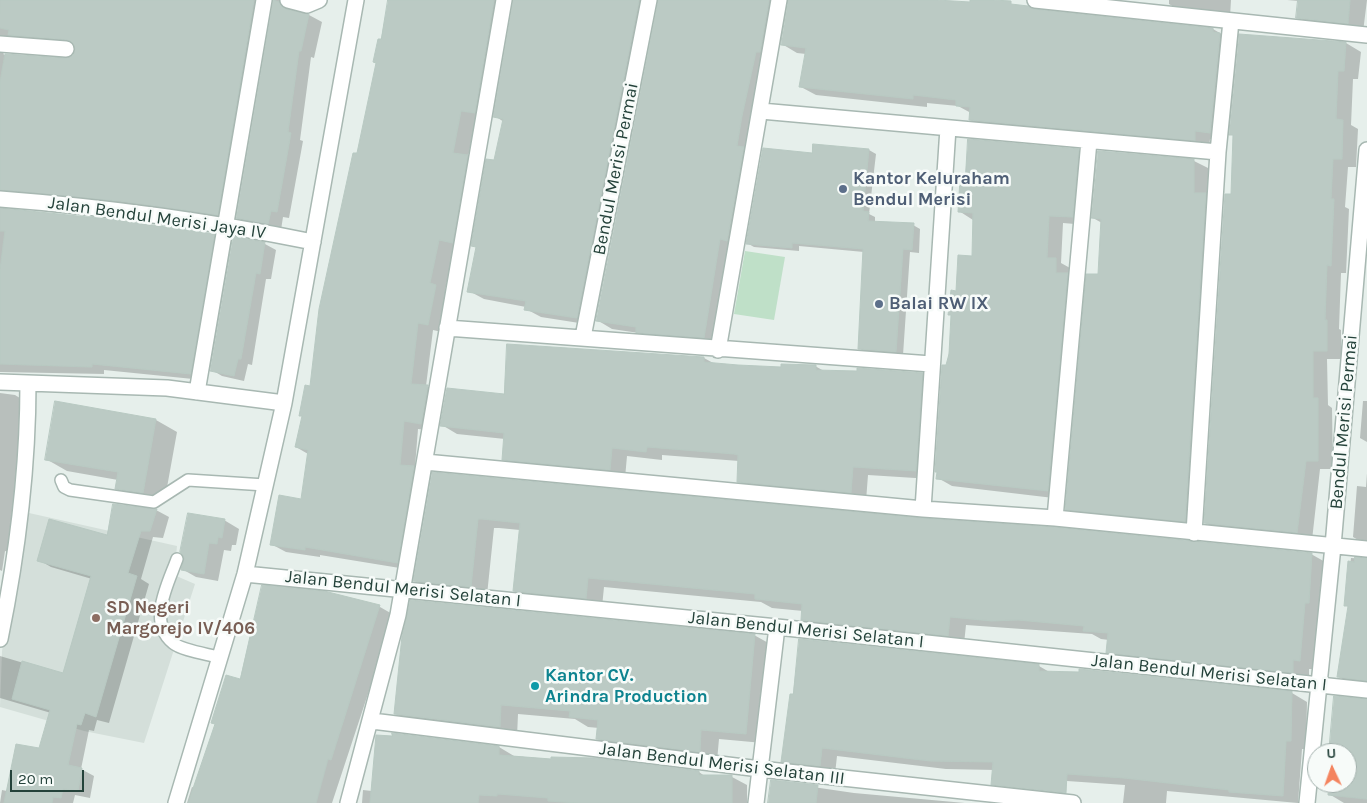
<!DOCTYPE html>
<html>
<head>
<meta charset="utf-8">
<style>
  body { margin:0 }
  #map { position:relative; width:1367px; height:803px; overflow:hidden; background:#e6efeb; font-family:Karla,sans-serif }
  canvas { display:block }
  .north { position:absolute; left:1307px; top:743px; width:50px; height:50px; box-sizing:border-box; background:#f7fbf9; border:1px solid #a3b1ad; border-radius:50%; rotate:357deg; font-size:14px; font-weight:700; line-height:20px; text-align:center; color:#24423a }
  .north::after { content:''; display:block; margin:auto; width:18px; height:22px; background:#f4845f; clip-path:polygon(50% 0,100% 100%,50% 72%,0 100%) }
  .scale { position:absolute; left:10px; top:770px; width:74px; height:22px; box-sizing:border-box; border:2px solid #24423a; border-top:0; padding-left:6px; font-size:15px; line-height:18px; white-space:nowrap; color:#24423a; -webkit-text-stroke:4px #f7fbf9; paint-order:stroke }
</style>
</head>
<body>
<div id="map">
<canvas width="1367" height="803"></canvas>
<div class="north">U</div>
<div class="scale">20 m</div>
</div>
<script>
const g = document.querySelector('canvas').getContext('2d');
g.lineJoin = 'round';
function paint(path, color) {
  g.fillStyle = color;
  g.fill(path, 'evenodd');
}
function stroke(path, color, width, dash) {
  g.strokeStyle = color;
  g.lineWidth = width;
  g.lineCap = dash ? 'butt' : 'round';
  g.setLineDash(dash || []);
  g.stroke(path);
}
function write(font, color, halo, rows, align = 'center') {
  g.font = font + ' Karla,sans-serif';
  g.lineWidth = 5;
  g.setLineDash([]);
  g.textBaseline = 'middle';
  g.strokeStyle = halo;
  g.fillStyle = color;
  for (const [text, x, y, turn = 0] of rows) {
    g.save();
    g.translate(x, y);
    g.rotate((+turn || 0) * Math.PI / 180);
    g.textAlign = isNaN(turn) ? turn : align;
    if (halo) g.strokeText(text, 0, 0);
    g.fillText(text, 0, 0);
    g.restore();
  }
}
const built = new Path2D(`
  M29,513L177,546L174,575L195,584L144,743L84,731L0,707L2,651Z`);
const green = new Path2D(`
  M745,251L785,257L774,320L734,314Z`);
const shadow = new Path2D(`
  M0,0H271L230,222L4,201V210L214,235L227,242L203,380L104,370V374L0,372ZM14,41L76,46L77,50L71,58L65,60L4,55L3,52Z
  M274,0H296L291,6L293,12L309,15L322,22L314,58L311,57L300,140L303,141L289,218L283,217L281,230L250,225L238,218Z
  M390,0H499L489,121L476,118L468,157L482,165L467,250L454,248L445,291L450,294L442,332L433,330L426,386L442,395L436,431L418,429L415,467L428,475L412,570L320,555V557L286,552L271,544L302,500L308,454L296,447L303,416L300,415L311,388Z
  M523,0H933L1213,29L1235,42L1225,141L1210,139L1209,148L985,128L970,120L971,113L958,106L927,103V107L816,95L801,87L806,54L797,53L782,44L790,1L784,7L719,345L652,340L639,333L612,329L597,320L660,1L654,7L592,325L541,317L526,309V307L484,299L469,291L477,248L473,245L504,122L495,116Z
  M1169,0H1231L1230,17L1184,13L1169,4Z
  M1287,0H1367L1363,32L1313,26L1298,17L1299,1Z
  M1346,43L1361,52L1358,79H1353L1351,125L1358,129L1356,167H1348L1345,207L1349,209L1346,273H1341L1339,329L1341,330V359H1327L1328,405L1332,408L1333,469H1320L1312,540L1220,531L1205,523L1232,195L1235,136L1230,134Z
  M869,150L876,154L869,214L875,217V223L913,225L920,229L919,253L910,252L903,355L866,352L859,348L864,252L799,246V251L754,247L747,243L813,154Z
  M1078,150L1093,158L1087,225L1063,223L1061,263L1070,268L1062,499L952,486L938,478L947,367L957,292L973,257V220L959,211Z
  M1099,152L1194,161L1210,169L1200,530L1082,518L1066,509L1099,276L1102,223L1093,218Z
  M234,238L265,244L276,250L271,279H266L252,365L248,364L244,381L222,376L212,370Z
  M704,358L715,364L782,368L815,366L824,371L922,374L938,383L931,479L868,475L866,501L754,490L739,481V461L662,455V460L627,456L625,478L519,468L504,459L505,439L457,434L442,425L505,395Z
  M0,393L15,395L28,403L9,552L5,551L2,571L0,570Z
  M1363,401H1367V442L1360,438Z
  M56,403L156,420L177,432L164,504L138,500L117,488L118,480L67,471L46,459Z
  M433,473L1311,554L1327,563L1316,669H1309V681L1124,661L1107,652L1109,640L1101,639L1092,634L966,625L964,644L818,629L802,619L803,611L772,608L761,602L604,587L602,607L530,600L514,591L520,530L499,528H494L487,595L431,590L415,581Z
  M1367,473V545L1353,537L1357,486L1366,487Z
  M156,510L169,517L163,538L153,537L141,579L149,584L109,723L97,720L94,731L89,730L81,769L94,776L90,798L75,795L73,803H0L2,790L7,791L40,750L51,713L0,698V656L64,675L92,579L51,567L39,560L108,537Z
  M224,520L239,529L236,545H232L231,551L224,550L218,581L196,577L182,569L186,558Z
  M1351,558L1367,559V687L1354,686L1339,677L1349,607L1345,605Z
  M324,593L380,607L394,615L332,803H187L192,787L195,788L241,681Z
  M754,635L772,645L763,743L719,739L717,761L615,749L598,739L599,728L588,727L575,719L518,714L517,737L413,724L396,714Z
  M1039,666L1051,673L1292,693L1307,702L1306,749H1302L1298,803L1167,791L1166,803H1123L1125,785L1009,777L996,770L946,769L837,756L835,774L797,770L782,761Z
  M1367,700V803H1344L1329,794L1330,783H1347V753H1332Z
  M499,747L514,756L699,772L706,777H732L747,785V803H362L363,790L372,791Z
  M772,781L854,793L965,803H770Z`);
const building = new Path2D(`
  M0,0H254L218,215L119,201L0,190V82L5,54L66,58L73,55L75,49L72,42L67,40L8,35L9,30L0,28Z
  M273,0L279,2L286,9L309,14L301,51H299L288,132L291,133L277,212L271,211L268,224L236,218Z
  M388,0H494L475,113L461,111L453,153L468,155L453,243L439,240L430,283L436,285L428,325L418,323L411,384L428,385L421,424L404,421L400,465L414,466L398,563L305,547V550L270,545L279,495L301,499L308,450L295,447L302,416H299L305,385L310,386L319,309L353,153H357L376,63L373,62L378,39H381Z
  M513,0H639L577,318L524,310L526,301L467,292L476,247L471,246L486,159L494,160L503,119L493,117Z
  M658,0H769L760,52H756L742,116L737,146L744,147L727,241L720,239L704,338L636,333V327L596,321Z
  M788,0H937L970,2V0H993L1011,1V4L1028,6L1034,9L1213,28V32L1220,33L1210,133L1195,131V141L969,120L970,107L956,106V100L913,95V99L799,87L806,48L781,45Z
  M1298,0H1350L1348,24L1296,18Z
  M1239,34L1346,42L1344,71H1338L1336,119L1343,120L1342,159H1333L1331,199H1334L1331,266L1327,265L1325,320H1327V351H1313V398H1318V461H1306L1297,533L1204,523L1225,194H1231L1233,135H1229Z
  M968,139L1079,149L1073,217L1049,216L1047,258H1056V273H1068L1048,491L936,479L937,472H935L942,365H946L949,354L951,315H948L951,290L956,291L958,255L972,256L973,213L958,212L960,179H965Z
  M813,144L869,149L863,211L869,212L868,221L914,223L912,250L903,249L896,352L858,349L863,249L792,243V248L746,244L763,148L812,153Z
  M1098,151L1194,159V193H1206L1185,522L1065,510L1086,274H1098L1101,219L1091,218Z
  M0,208L117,220L215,234L191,374L92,364V367L0,364V270L5,231H0Z
  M233,237L265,242L260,274L256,273L241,359H238L234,376L210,371Z
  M507,344L704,357V362L738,365L781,367V364L816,365V370L857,371V368L923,373L916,471L853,467L851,493L737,482L738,455L734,454L647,447L646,452L612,448L610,470L502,460L504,433L440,426L447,388L504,394Z
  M55,401L156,419L143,493L115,489L118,472L45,460Z
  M432,472L922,518L1054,527L1312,553L1309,603H1305L1300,661L1293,660V673L1106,653L1108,633L1083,631L1084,626L1018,620L992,621L950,617L948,636L801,620L802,604L755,599V594L588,578L586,599L513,591L520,523L482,519H478L471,587L413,581Z
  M113,504L157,509L150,531H141L128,573L137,576L96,717L85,713L81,725L77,724L68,765L82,768L78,791L63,789L61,798L53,797L52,803H4L16,744L39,748L50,710L12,699L22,661L63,673L91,576L37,561L49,519L107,535Z
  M188,513L225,519L222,538L218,537L217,544L209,543L204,574L181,570L184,558L180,552Z
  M1355,557L1367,558V681L1337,677L1348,606H1344L1348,561L1354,562Z
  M262,585L324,591L380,605L331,760L328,759L316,803H188L215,724L211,723L226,675L240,679Z
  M410,600L755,634L746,734L701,730L700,752L596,739L598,720L569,717L570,711L501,705L500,727L394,714L402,636Z
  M799,639L1039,664V671L1079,672V669L1292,691L1291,741H1286L1283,796L1229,792V790L1124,778L1067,774L1066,793L991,785L993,762L930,761L822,748L820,766L781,762L790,694H793Z
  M1334,696L1367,699V799L1328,795L1329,783H1347V753H1329Z
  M392,733L499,746V755L551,759V757L595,758L699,771V775H732V803H578L548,801V798L497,794V796L479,795L478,803H370L376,735L392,736Z
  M771,780L818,785L816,803H768Z`);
const lane = new Path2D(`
  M61,480L64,487L70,490L154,502L188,480L265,485
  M177,559C168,584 147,622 173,643C181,650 207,654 218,657`);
const street = new Path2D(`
  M288,0L307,5L319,0
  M1035,0L1367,35
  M0,44L66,49
  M761,111L1218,152
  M0,199C105,207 210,221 313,242
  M447,328L931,364
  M583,337L649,0
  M718,350L779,0
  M0,382L167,388L284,403
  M197,392L264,0
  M425,462L923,509L1055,518L1367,549
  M923,509L948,128
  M1055,518L1089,141
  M1194,533L1218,152L1231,21
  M245,574L777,627L1367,690
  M0,639C17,556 28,468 28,383
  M372,721L760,769L1073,803
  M176,803L245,574L284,403L356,0
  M348,803L398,615L504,0
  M756,803L777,627
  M1307,803L1333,546L1367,150`);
const markers = [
  [843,189,5,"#5c6f8a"],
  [879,304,5,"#5c6f8a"],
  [96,618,5,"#8d6e63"],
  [535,686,5,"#0f9aa8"]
];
const streetNames = [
  ["Bendul Merisi Permai",616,169,-79],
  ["Jalan Bendul Merisi Jaya IV",157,218,8],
  ["Bendul Merisi Permai",1344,422,-85],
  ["Jalan Bendul Merisi Selatan I",403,589,6],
  ["Jalan Bendul Merisi Selatan I",806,630,6],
  ["Jalan Bendul Merisi Selatan I",1209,673,6],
  ["Jalan Bendul Merisi Selatan III",722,764,7]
];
const serviceNames = [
  ["Kantor Keluraham",853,179],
  ["Bendul Merisi",853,200],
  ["Balai RW IX",889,304]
];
const educationNames = [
  ["SD Negeri",106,608],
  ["Margorejo IV/406",106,629]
];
const cultureNames = [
  ["Kantor CV.",545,676],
  ["Arindra Production",545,697]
];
paint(built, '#d4dfda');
paint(green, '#bfe0c8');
paint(shadow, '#0003');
paint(building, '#bbcac4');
stroke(building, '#b8c9c2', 1);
stroke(lane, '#a8b8b2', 14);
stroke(street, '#a8b8b2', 18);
stroke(lane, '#fff', 11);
stroke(street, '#fff', 15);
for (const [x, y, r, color] of markers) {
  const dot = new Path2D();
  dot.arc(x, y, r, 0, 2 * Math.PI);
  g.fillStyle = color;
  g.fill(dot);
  stroke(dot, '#f7fbf9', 2);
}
write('18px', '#24423a', '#f7fbf9', streetNames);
write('bold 18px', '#4e5e75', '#f7fbf9', serviceNames, 'left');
write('bold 18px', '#785e54', '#f7fbf9', educationNames, 'left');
write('bold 18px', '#0d838f', '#f7fbf9', cultureNames, 'left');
</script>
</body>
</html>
